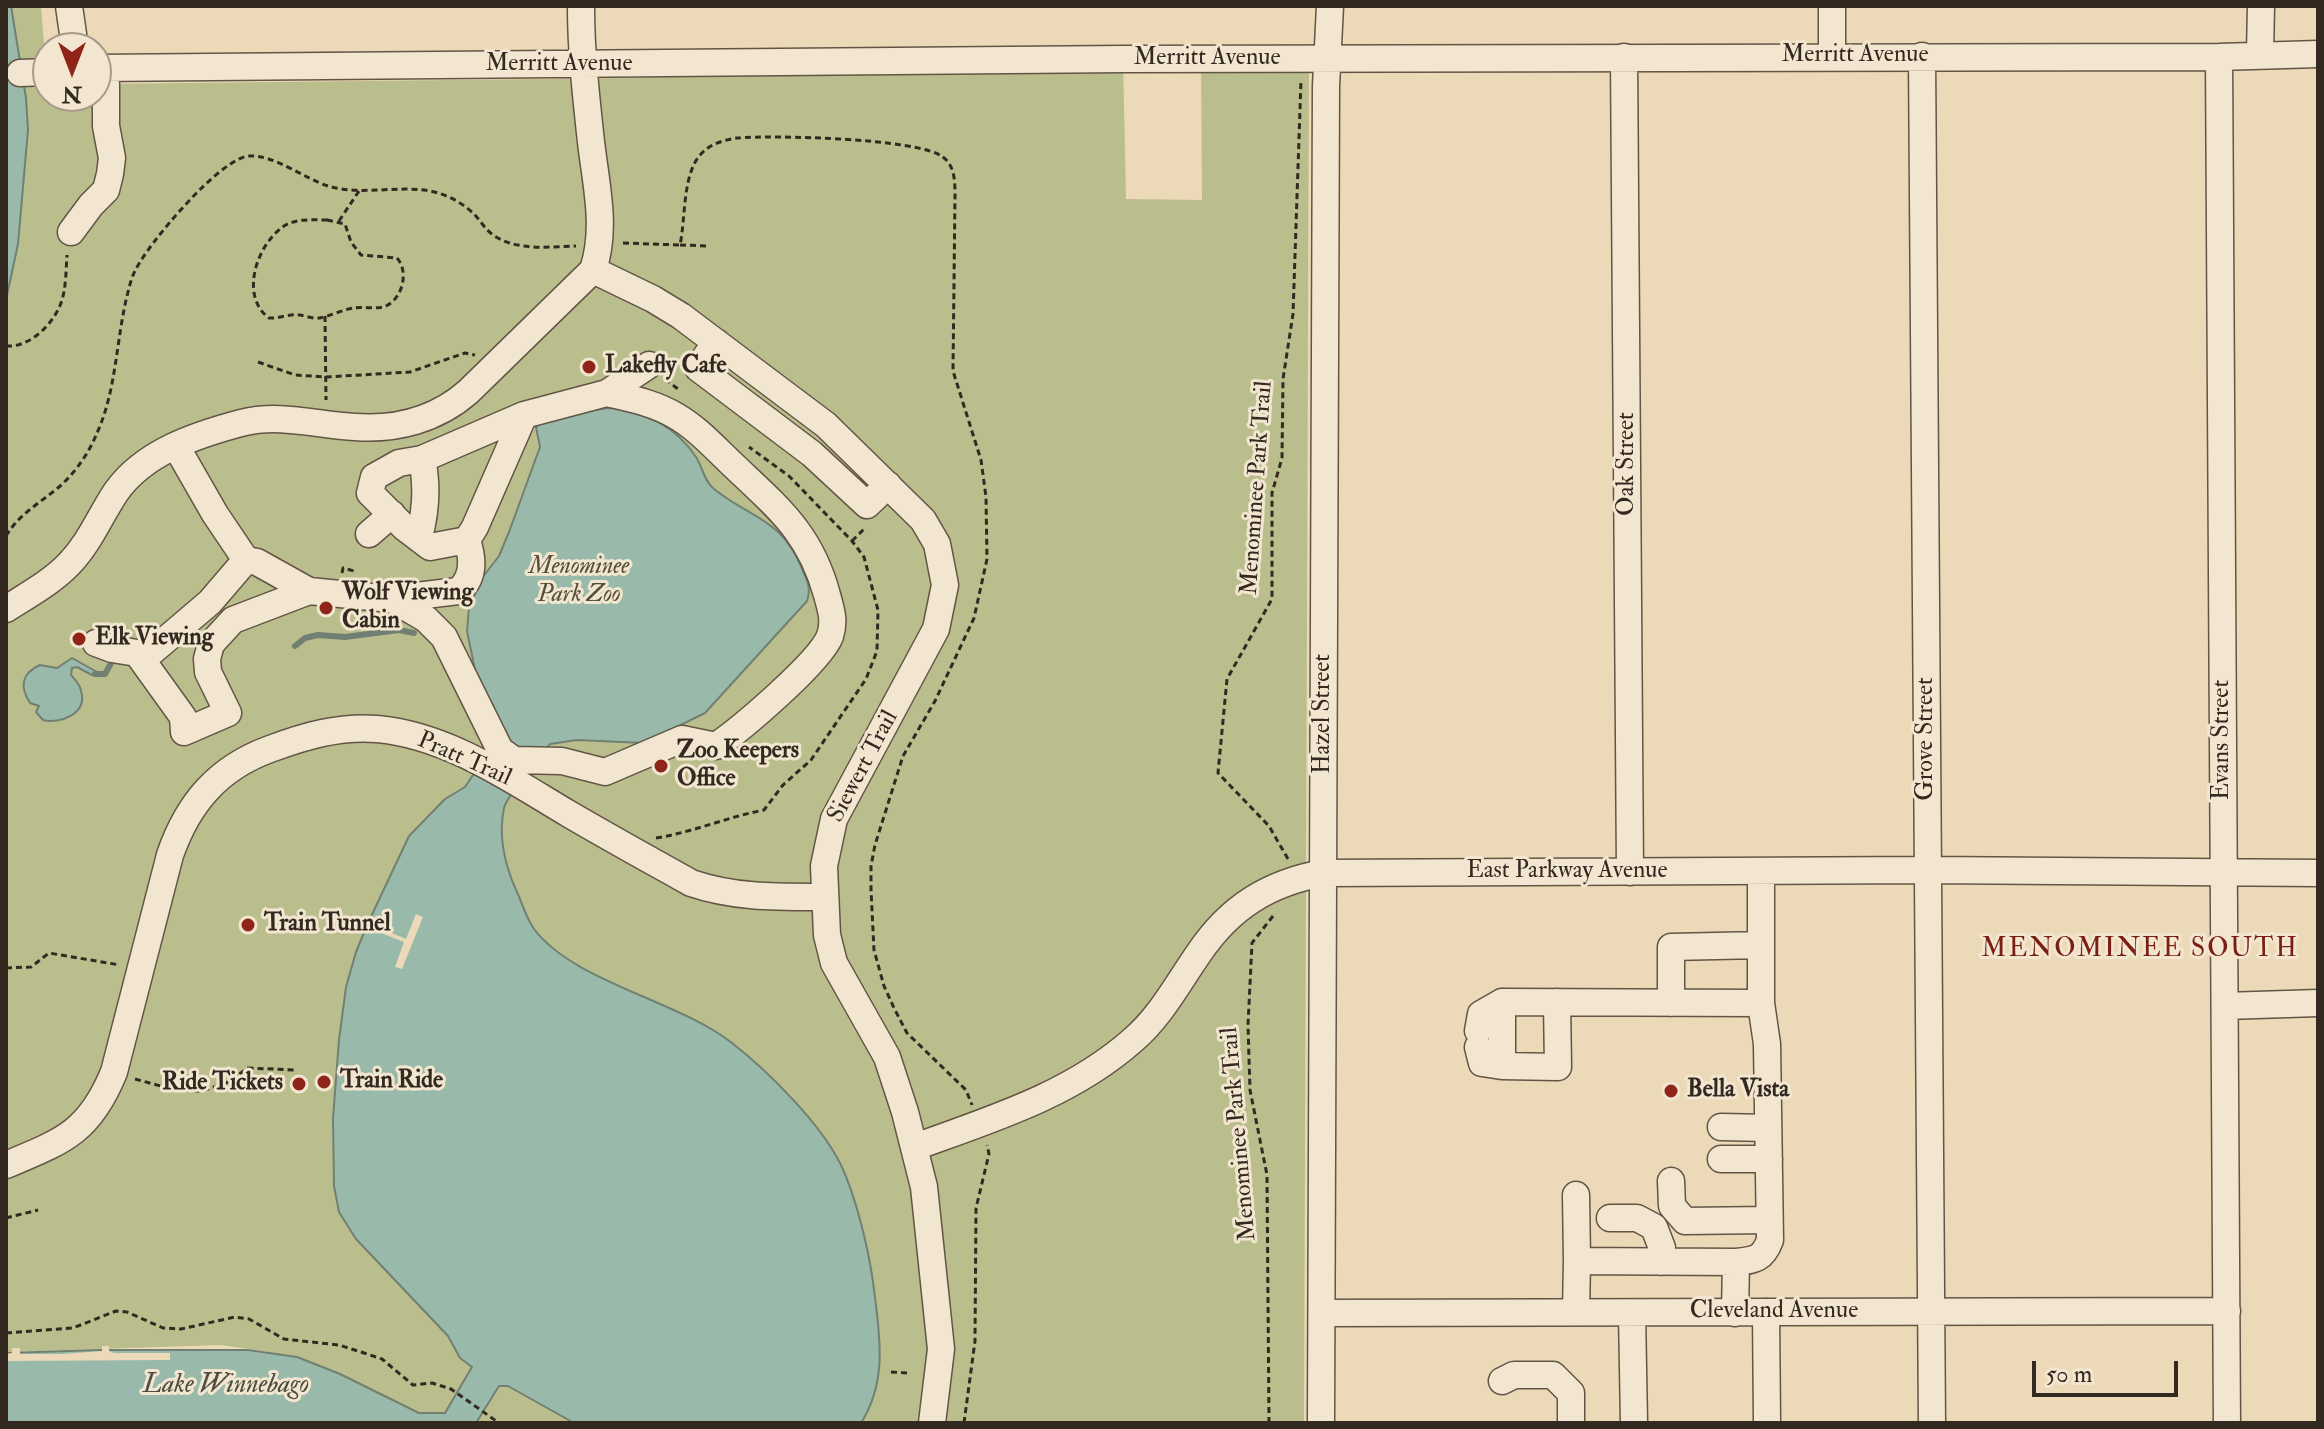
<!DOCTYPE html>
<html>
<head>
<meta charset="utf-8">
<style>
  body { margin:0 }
  #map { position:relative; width:2324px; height:1429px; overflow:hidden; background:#ecd9b7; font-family:"IM FELL Double Pica",serif }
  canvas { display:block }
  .frame { position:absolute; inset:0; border:8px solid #342920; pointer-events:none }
  .north { position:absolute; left:32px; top:32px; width:80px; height:80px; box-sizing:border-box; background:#f3e6d0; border:2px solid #a79a8a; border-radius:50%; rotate:180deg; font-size:22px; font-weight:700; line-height:32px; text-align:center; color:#342920 }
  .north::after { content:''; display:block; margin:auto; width:28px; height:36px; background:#8f2418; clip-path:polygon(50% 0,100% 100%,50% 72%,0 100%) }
  .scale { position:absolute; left:2032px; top:1361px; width:146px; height:36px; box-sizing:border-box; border:4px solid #342920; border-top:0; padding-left:10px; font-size:24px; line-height:28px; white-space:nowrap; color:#342920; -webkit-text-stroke:6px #f3e6d0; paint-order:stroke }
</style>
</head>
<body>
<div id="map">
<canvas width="2324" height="1429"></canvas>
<div class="frame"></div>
<div class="north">N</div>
<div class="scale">50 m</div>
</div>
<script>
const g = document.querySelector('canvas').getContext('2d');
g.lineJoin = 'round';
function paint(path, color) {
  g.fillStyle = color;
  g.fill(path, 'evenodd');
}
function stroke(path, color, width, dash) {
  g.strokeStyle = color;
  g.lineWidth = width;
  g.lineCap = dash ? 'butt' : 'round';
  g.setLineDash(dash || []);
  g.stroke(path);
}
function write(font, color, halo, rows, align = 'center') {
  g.font = font + ' "IM FELL Double Pica",serif';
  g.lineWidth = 6;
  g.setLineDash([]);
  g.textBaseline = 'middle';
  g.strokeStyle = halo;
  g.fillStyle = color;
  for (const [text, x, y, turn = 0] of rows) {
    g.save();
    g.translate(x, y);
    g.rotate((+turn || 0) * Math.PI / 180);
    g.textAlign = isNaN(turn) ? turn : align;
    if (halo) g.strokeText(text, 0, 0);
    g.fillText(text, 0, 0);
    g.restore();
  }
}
const green = new Path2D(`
  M11,6H41L48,96H96V84L631,78L1123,59L1126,199L1202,200L1201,59H1309L1304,1423H447L269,1352L221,1345L6,1352V300L18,244L28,130Z`);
const water = new Path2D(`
  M6,6H11L26,98L28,130L18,244L6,300Z
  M608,408C643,408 677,428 696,457C703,468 704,481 714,489C753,520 782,518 803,571C808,582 811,589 807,601L705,713L644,743L577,740L550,744C540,757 507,795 504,808C498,836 505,865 516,890C522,902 526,918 534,929C574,982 677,1000 732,1043C768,1071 821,1124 841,1165C856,1197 868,1247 873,1282C879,1331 889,1379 861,1423H574L508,1386H499L476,1423H6V1353L99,1350H248L297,1357L340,1374L419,1413H445L472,1367L460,1358L448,1336L356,1239L339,1212L334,1186L333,1118L339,1040L346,987L356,952L368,923L409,836L445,799L465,787L491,748L467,631L469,607L482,578L499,556L509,532L540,447L536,427L545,417Z
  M72,658L97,672L92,675L77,667L72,668L71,675C75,680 80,684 81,691C88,714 60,724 43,720L36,712L39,706L30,703C19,686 22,673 40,665L57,668Z`);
const pier = new Path2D(`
  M416,914L423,917L402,969L395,967L404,942L366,927L368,923L406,939Z
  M102,1346H109V1351L114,1353H170V1360L6,1361V1354L12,1353V1348H20V1354H63L102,1351Z`);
const stream = new Path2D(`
  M295,646L305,638L318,635L345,637L399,630L414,633
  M95,674H105L115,656`);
const path = new Path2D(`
  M327,220L345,224L351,242L361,255L397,258C409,271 403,298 386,306C376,310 364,306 354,308C344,309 328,317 319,318C313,319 306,316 300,315C290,313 280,319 269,318C239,296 257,244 284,226C297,218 313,220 327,220Z
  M339,221L359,191
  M623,243L680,245C686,217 682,171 703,152C712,143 725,140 737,138C771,135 919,138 943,157C955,166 955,182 955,196L953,371L981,460L986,497L987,559L974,618L935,701L903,756L875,845L871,866V890L874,950L884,986L894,1008L907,1033L966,1090L972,1105
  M680,245L708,246
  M325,316L326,400
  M6,346C30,348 55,323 62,300C66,287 66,270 67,255
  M258,362L295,375L326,377L410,372L465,353L475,355
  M665,379L678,389
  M6,536C19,514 40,503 59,487C75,473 89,453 97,433C117,389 116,338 128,292C130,284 132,276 136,269C149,243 220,158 249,156C273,154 305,179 328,186C361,196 397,185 430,191C446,194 461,202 473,213C480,220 484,228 493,235C516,251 549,247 576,246
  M852,541L866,527
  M342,573L343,568L354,571
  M656,838C694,832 727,817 764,810L783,785L811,760L866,679L877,651L878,610L864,557L852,541L789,476L749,447
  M1288,859L1269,826L1218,773L1227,679L1272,599V493L1282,458L1283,379L1293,314L1301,80
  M6,968L31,967L49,953L120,965
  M135,1079L175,1090L202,1091L226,1083L248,1068L295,1070
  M6,1218L38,1210
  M6,1333L73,1328L116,1311L127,1312L163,1328L181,1329L235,1317L249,1319L284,1339L339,1345L364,1353L382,1359L413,1385L432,1383L451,1389L499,1423
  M891,1372L907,1373
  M964,1423L975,1341L976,1208L989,1154L987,1145
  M1269,1423L1267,1175L1250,1090L1248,1025L1252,943L1273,916`);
const minor = new Path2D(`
  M69,6L75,48
  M1832,6V56
  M2260,54L2261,6
  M1922,56L1932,1423
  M1624,57L1630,872
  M2219,57L2227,1423
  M96,68L1123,59L2219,57L2318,54
  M20,73L48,72
  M71,232L91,205L106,190L110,174L112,158L106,126V84L96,78
  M593,270L653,299L681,316L826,425L923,520L937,544L945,585L936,629L834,819L824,866L827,935L834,963L887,1057L905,1112L924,1187L941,1349L932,1423
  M716,342L698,368L812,454L867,505L888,485
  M607,393L524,415L475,527L467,540C473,558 475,578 458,591L392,599L426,619L444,637L500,750L514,760L562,761L605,772L682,739L716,746C741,729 820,662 830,636C835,620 831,610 827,595C810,532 777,507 732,464C714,447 697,428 676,416C654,403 632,399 607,393L649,365
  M176,446L215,514L246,560
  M422,459L399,463L374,477L370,493L405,528L430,547L467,540
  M369,534L392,514
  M419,537C426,511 428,487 422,459L524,415
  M309,591L257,562L246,560L210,602L142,660L183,717L184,732L228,713L208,672L207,659L211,644L233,620L309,591L392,599
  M6,609C28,595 52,582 70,563C90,542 100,516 116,492C144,452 196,435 241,423C281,413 316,425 355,427C397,430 437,419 468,392L593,270C607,228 596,185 591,142C586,96 581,52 581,6
  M96,643L112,649L137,653L142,660
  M1557,1002L1558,1067L1502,1066V1002L1761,1003
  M1671,1003V947L1761,945
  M2225,1006L2318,1003
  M1478,1031L1481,1014L1502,1002
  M1478,1047L1482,1063L1502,1066
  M1721,1127L1768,1128
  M915,1147C992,1119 1071,1095 1133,1040C1161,1016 1178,983 1199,953C1230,907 1269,883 1323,873L1928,870L2318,873
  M1721,1159H1769
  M6,1165C63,1141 89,1133 114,1072L170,855C188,803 218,768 270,749C305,736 339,726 377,729C447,735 510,779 569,814C610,838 650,860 691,883C735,898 778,897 824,897
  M1671,1181L1672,1206L1685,1221L1769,1220
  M1576,1195L1577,1261
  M1610,1218H1637L1654,1227L1662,1248L1661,1262
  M1576,1312L1577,1261L1736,1262
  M1766,1312L1767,1423
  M1322,1313L2227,1311
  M1632,1313L1634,1423
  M1735,1313L1736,1262C1755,1260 1763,1259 1770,1240L1767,1044L1761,1003V871
  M1502,1381L1514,1375H1553L1571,1393V1423
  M1321,1423L1326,86L1330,6`);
const markers = [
  [589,367,8,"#8f2418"],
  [326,608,8,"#8f2418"],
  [79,639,8,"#8f2418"],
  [661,766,8,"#8f2418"],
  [248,925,8,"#8f2418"],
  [324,1082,8,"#8f2418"],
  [299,1084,8,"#8f2418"],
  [1671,1091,8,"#8f2418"]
];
const streetNames = [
  ["Merritt Avenue",1855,56],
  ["Merritt Avenue",1207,59],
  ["Merritt Avenue",559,65],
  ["Oak Street",1628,464,-90],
  ["Menominee Park Trail",1258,488,-86],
  ["Hazel Street",1324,714,-90],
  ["Grove Street",1927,739,-90],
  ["Evans Street",2223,740,-90],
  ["Pratt Trail",464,760,24],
  ["Siewert Trail",864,767,-62],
  ["East Parkway Avenue",1567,872],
  ["Menominee Park Trail",1240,1134,-95],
  ["Cleveland Avenue",1774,1312]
];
const poiNames = [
  ["Lakefly Cafe",605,367],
  ["Wolf Viewing",342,594],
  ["Cabin",342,622],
  ["Elk Viewing",95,639],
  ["Zoo Keepers",677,752],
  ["Office",677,780],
  ["Train Tunnel",264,925],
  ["Train Ride",340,1082],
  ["Ride Tickets",283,1084,"right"],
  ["Bella Vista",1687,1091]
];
const parkNames = [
  ["Menominee",579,568],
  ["Park Zoo",579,596]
];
const neighbourhoodNames = [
  ["MENOMINEE SOUTH",2140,950]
];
const waterNames = [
  ["Lake Winnebago",226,1386]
];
paint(green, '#babe8c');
paint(water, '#99baaa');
stroke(water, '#718073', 2);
paint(pier, '#ecd9b7');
stroke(stream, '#718073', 6);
stroke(minor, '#625546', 29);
stroke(path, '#342920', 3, [6, 4]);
stroke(minor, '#f3e6d0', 26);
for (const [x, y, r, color] of markers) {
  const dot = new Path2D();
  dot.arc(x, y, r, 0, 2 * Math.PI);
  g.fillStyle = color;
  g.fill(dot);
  stroke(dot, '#f3e6d0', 3);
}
write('24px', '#342920', '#f3e6d0', streetNames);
write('bold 24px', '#342920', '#f3e6d0', poiNames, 'left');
write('italic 24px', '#564e3b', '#f3e6d0', parkNames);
g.letterSpacing = '2px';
write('26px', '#7a1f14', '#f3e6d0', neighbourhoodNames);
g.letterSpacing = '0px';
write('italic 26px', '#4d4d42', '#f3e6d0', waterNames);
</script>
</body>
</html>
